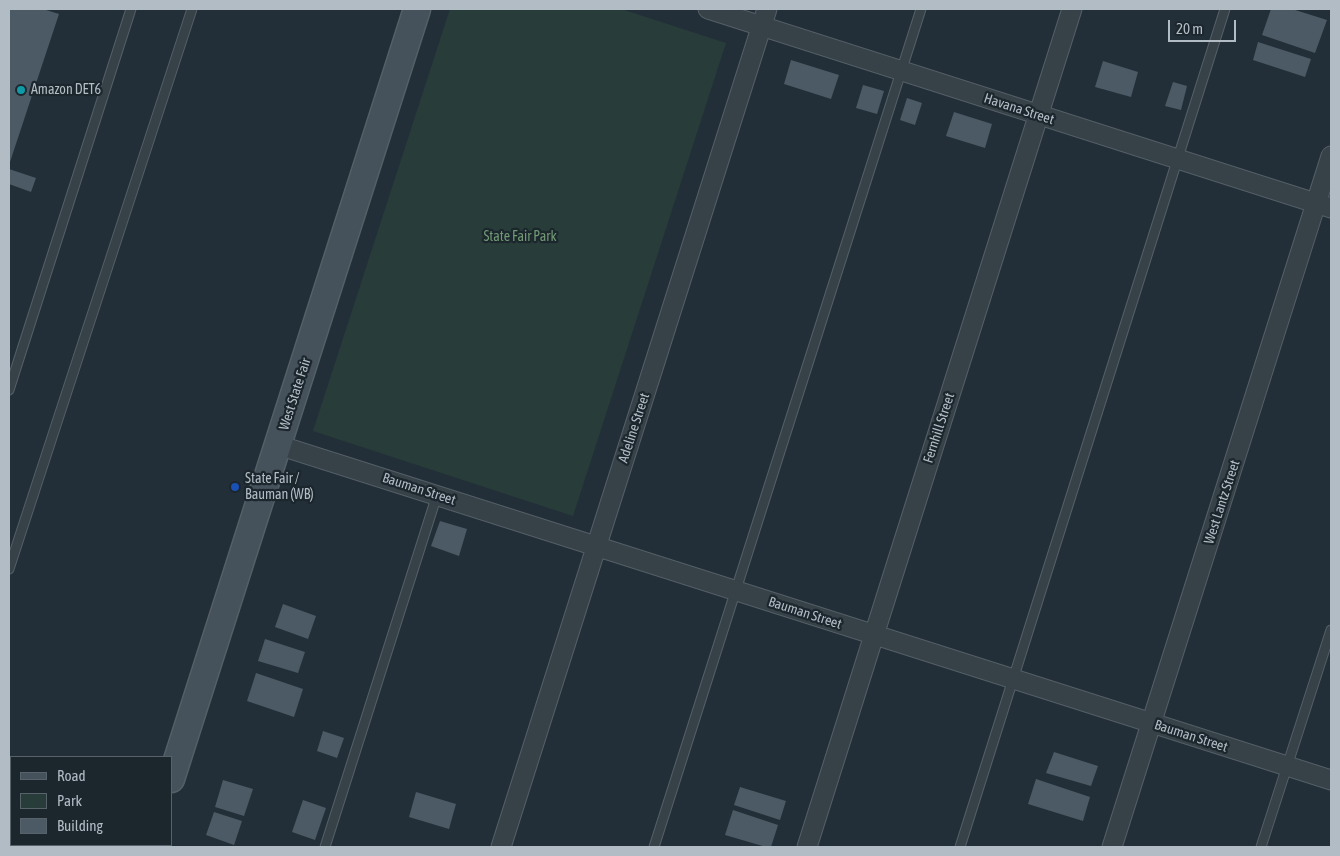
<!DOCTYPE html>
<html>
<head>
<meta charset="utf-8">
<style>
  body { margin:0 }
  #map { position:relative; width:1340px; height:856px; overflow:hidden; background:#232f38; font-family:"Asap Condensed",sans-serif }
  canvas { display:block }
  .frame { position:absolute; inset:0; border:10px solid #b1bcc5; pointer-events:none }
  .legend { position:absolute; left:10px; top:756px; width:162px; height:90px; box-sizing:border-box; background:#1c262d; border:1px solid #58626a; margin:0; padding:6px 9px; list-style:none; font-size:15px; color:#b1bcc5 }
  .legend li { display:flex; align-items:center; gap:10px; height:25px }
  .legend b { width:25px; border:1px solid #58626a }
  .scale { position:absolute; left:1168px; top:20px; width:68px; height:22px; box-sizing:border-box; border:2px solid #b1bcc5; border-top:0; padding-left:6px; font-size:15px; line-height:18px; white-space:nowrap; color:#b1bcc5; -webkit-text-stroke:4px #1c262d; paint-order:stroke }
</style>
</head>
<body>
<div id="map">
<canvas width="1340" height="856"></canvas>
<div class="frame"></div>
<ul class="legend">
<li><b style="height:6px;background:#45515b"></b>Road</li>
<li><b style="height:14px;background:#283d3a"></b>Park</li>
<li><b style="height:14px;background:#4b5a64"></b>Building</li>
</ul>
<div class="scale">20 m</div>
</div>
<script>
const g = document.querySelector('canvas').getContext('2d');
g.lineJoin = 'round';
function paint(path, color) {
  g.fillStyle = color;
  g.fill(path, 'evenodd');
}
function stroke(path, color, width, dash) {
  g.strokeStyle = color;
  g.lineWidth = width;
  g.lineCap = dash ? 'butt' : 'round';
  g.setLineDash(dash || []);
  g.stroke(path);
}
function write(font, color, halo, rows, align = 'center') {
  g.font = font + ' "Asap Condensed",sans-serif';
  g.lineWidth = 4.5;
  g.setLineDash([]);
  g.textBaseline = 'middle';
  g.strokeStyle = halo;
  g.fillStyle = color;
  for (const [text, x, y, turn = 0] of rows) {
    g.save();
    g.translate(x, y);
    g.rotate((+turn || 0) * Math.PI / 180);
    g.textAlign = isNaN(turn) ? turn : align;
    if (halo) g.strokeText(text, 0, 0);
    g.fillText(text, 0, 0);
    g.restore();
  }
}
const green = new Path2D(`
  M450,9H621L726,43L573,516L313,431Z`);
const building = new Path2D(`
  M9,9H43L59,14L9,165Z
  M1271,9H1292L1327,20L1315,53L1262,35Z
  M1258,42L1311,59L1305,77L1253,60Z
  M791,60L839,75L831,99L784,84Z
  M1103,61L1138,72L1131,97L1095,87Z
  M1173,82L1187,86L1181,110L1165,106Z
  M863,85L884,91L877,114L856,108Z
  M907,98L922,103L915,125L900,120Z
  M954,112L992,124L985,148L946,136Z
  M9,169L36,178L31,192L9,184Z
  M440,521L467,529L459,556L431,546Z
  M283,604L316,616L308,639L275,627Z
  M265,639L305,652L298,673L258,661Z
  M256,673L303,689L294,717L247,701Z
  M323,731L344,738L337,758L317,751Z
  M1054,752L1098,766L1091,786L1046,773Z
  M1036,779L1090,797L1083,821L1028,804Z
  M223,780L253,789L244,816L215,807Z
  M740,787L786,801L780,820L734,805Z
  M416,792L456,804L449,829L409,817Z
  M303,800L326,808L315,840L292,832Z
  M733,810L778,825L771,847H766L725,835Z
  M214,812L242,821L234,845L206,835Z`);
const lane = new Path2D(`
  M9,390L131,9
  M9,569L192,9
  M325,847L437,495
  M654,847L921,9
  M960,847L1225,9
  M1261,847L1331,630`);
const street = new Path2D(`
  M708,9L1331,208
  M278,445L1331,780
  M501,847L767,9
  M807,847L1072,9
  M1112,847L1331,156`);
const secondary = new Path2D(`
  M171,779L417,9
  M149,847L150,845`);
const markers = [
  [21,90,5,"#0f9aa8"],
  [235,487,5,"#1a4fb4"]
];
const poiNames = [
  ["Amazon DET6",31,90],
  ["State Fair /",245,479],
  ["Bauman (WB)",245,495]
];
const streetNames = [
  ["Havana Street",1019,109,18],
  ["West State Fair",295,394,-72],
  ["Adeline Street",634,428,-72],
  ["Fernhill Street",939,428,-72],
  ["Bauman Street",419,489,18],
  ["West Lantz Street",1222,502,-72],
  ["Bauman Street",805,613,18],
  ["Bauman Street",1191,736,18]
];
const parkNames = [
  ["State Fair Park",520,237]
];
paint(green, '#283d3a');
paint(building, '#4b5a64');
stroke(lane, '#545f66', 11);
stroke(street, '#545f66', 21);
stroke(secondary, '#545f66', 29);
stroke(lane, '#364148', 9);
stroke(street, '#364148', 19);
stroke(secondary, '#45515b', 26);
for (const [x, y, r, color] of markers) {
  const dot = new Path2D();
  dot.arc(x, y, r, 0, 2 * Math.PI);
  g.fillStyle = color;
  g.fill(dot);
  stroke(dot, '#1c262d', 2);
}
write('14px', '#b1bcc5', '#1c262d', poiNames, 'left');
write('14px', '#b1bcc5', '#1c262d', streetNames);
write('14px', '#719973', '#1c262d', parkNames);
</script>
</body>
</html>
